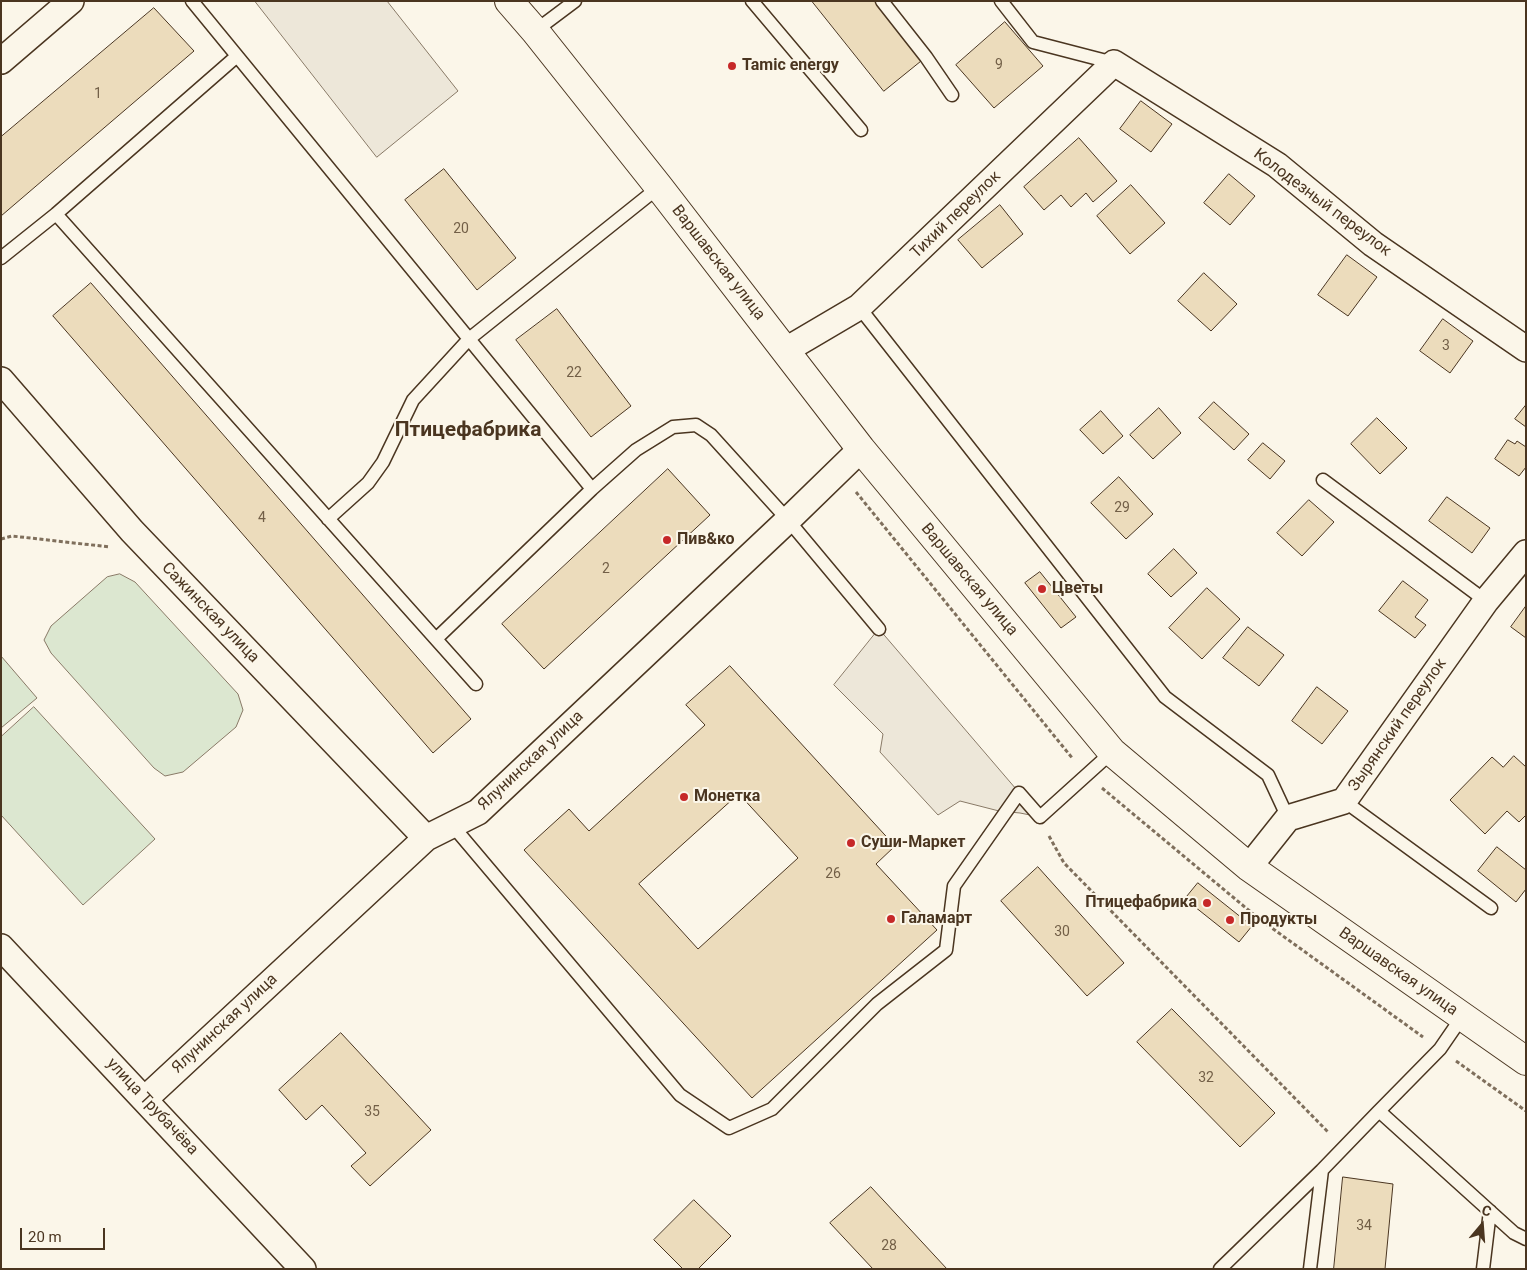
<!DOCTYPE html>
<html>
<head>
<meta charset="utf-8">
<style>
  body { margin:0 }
  #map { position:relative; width:1527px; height:1270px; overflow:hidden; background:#fbf6e9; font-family:Roboto,sans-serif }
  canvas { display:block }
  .frame { position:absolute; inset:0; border:2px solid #4a3520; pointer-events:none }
  .north { position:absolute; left:1457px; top:1200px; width:50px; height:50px; -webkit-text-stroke:4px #fbf6e9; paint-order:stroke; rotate:18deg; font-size:14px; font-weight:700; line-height:20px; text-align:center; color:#4a3520 }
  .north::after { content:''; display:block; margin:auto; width:18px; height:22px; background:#4a3520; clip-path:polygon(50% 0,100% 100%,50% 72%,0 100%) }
  .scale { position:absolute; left:20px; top:1228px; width:85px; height:22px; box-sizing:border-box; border:2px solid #4a3520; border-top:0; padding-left:6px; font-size:15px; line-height:18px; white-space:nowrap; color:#4a3520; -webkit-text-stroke:4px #fbf6e9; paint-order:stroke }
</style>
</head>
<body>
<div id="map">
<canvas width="1527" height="1270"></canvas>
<div class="frame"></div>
<div class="north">С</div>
<div class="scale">20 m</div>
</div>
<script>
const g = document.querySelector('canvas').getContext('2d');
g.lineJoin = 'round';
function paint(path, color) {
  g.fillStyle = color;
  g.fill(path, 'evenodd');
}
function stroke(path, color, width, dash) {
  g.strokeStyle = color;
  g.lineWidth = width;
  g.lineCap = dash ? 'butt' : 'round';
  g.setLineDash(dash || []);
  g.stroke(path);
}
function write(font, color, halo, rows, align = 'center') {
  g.font = font + ' Roboto,sans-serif';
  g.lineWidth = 4;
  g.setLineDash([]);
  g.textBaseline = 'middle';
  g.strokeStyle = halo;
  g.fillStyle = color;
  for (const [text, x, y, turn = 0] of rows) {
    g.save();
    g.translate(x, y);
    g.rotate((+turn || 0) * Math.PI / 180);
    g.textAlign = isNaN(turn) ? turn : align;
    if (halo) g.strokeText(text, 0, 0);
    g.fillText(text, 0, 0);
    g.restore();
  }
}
const green = new Path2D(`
  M120,574L135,582L238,694L243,710L236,727L183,772L165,776L154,768L51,653L44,640L51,626L107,577Z
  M1,656L37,698L1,728Z
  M34,707L155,839L83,905L1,815V737Z`);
const parking = new Path2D(`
  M255,1H387L458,91L377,157Z
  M879,629L1040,817L1020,813L999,811L960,801L938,815L880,752L883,734L834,685Z`);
const building = new Path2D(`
  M812,1H882L926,57L884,91Z
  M154,8L194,51L1,216V137Z
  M1005,22L1043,66L994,108L956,65Z
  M1141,101L1172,124L1151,152L1120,129Z
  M1079,138L1117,181L1093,202L1086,193L1071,207L1061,195L1044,210L1024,187Z
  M444,169L516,258L477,290L405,200Z
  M1229,174L1255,196L1230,225L1204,203Z
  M1131,185L1165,223L1130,254L1097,216Z
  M1000,205L1023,234L982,268L958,240Z
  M1347,255L1377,277L1348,316L1318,295Z
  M1204,273L1237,304L1211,331L1178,301Z
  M91,283L471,719L433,753L53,316Z
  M557,309L631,406L591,437L516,340Z
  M1443,319L1473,341L1450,373L1420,351Z
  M1214,402L1249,434L1234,450L1199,418Z
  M1526,405V427L1515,419Z
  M1159,408L1181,433L1153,459L1130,435Z
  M1101,411L1123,436L1103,454L1080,430Z
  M1377,418L1407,448L1380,474L1351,444Z
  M1508,440L1515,444L1517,441L1526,447V467L1519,476L1495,459Z
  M1263,443L1285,461L1270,479L1248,460Z
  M668,469L710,515L544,669L502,624Z
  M1119,477L1153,514L1126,539L1091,503Z
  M1447,497L1490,528L1472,553L1429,521Z
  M1309,500L1334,522L1302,556L1277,533Z
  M1174,549L1197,573L1171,597L1148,574Z
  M1040,572L1076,617L1061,628L1025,583Z
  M1403,581L1428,600L1415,617L1426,625L1415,638L1379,611Z
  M1207,588L1240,619L1202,659L1169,628Z
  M1526,606V638L1511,627Z
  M1248,627L1284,655L1259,686L1223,658Z
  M730,666L895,846L876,864L937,930L752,1098L524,850L569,809L589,831L705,725L686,705ZM739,794L798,858L698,949L639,884Z
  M1317,687L1348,711L1322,744L1292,721Z
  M1514,756L1526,767V815L1519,822L1507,811L1485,834L1450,800L1492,757L1503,767Z
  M1497,847L1526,870V889L1516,902L1478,871Z
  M1038,867L1124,963L1087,996L1001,901Z
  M1198,883L1252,926L1239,942L1185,899Z
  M1172,1009L1275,1113L1240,1147L1137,1042Z
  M341,1033L431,1130L370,1186L351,1166L366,1153L322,1105L306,1120L279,1090Z
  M1343,1177L1393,1184L1385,1269H1334Z
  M871,1187L947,1269H873L830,1223Z
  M694,1200L731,1236L698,1269H683L654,1240Z`);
const path = new Path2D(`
  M856,492L1073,759
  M1,539L12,536L110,547
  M1102,788L1258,918L1423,1037
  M1049,836L1064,863L1329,1133
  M1456,1061L1526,1111`);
const lane = new Path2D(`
  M192,1L592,489
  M752,1L861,130
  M882,1L926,57L952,95
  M1001,1L1033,42L1114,63
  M535,31L575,1
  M56,214L476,684
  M1,258L56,214L237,56
  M859,307L1165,697L1268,775L1288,818
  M1323,480L1486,601
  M328,519L368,483L383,462L413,400L469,339L659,187
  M436,639L592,489L636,450L673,427L696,425L711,435L788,520L879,629
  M1344,801L1491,908
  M452,825L680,1095L729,1128L772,1109L877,1004L946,950L954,886L1019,793L1040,817L1112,752
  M1462,1017L1440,1049L1379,1111L1514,1233L1526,1239
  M1220,1269L1322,1170
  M1310,1269L1322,1170L1379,1111
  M1483,1269L1490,1211`);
const street = new Path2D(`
  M1,61L71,1
  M786,350L859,307L1114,63L1277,165L1373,244L1526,349
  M1,380L132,531L426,838
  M1249,867L1288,818L1344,801L1486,601L1526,553
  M1,947L303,1269
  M145,1099L426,838L478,812L788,520L861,449`);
const secondary = new Path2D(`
  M509,1L535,31L659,187L861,449L1112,752L1249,867L1526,1061`);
const markers = [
  [732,66,5,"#c62828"],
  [667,540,5,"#c62828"],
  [1042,589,5,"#c62828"],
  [684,797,5,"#c62828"],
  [851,843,5,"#c62828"],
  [1207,903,5,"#c62828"],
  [891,919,5,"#c62828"],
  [1230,920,5,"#c62828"]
];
const numberNames = [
  ["9",999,65],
  ["1",98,94],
  ["20",461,229],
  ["3",1446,346],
  ["22",574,373],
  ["29",1122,508],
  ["4",262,518],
  ["2",606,569],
  ["26",833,874],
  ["30",1062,932],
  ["32",1206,1078],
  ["35",372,1112],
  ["34",1364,1226],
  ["28",889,1246]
];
const poiNames = [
  ["Tamic energy",742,66],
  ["Пив&ко",677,540],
  ["Цветы",1052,589],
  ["Монетка",694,797],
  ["Суши-Маркет",861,843],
  ["Птицефабрика",1197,903,"right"],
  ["Галамарт",901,919],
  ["Продукты",1240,920]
];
const streetNames = [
  ["Колодезный переулок",1322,203,37],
  ["Тихий переулок",956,215,-44],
  ["Варшавская улица",718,263,52],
  ["Варшавская улица",969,580,50],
  ["Сажинская улица",210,613,46],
  ["Зырянский переулок",1398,725,-55],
  ["Ялунинская улица",531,761,-43],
  ["Варшавская улица",1398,972,35],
  ["Ялунинская улица",225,1024,-43],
  ["улица Трубачёва",152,1107,47]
];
const districtNames = [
  ["Птицефабрика",468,431]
];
paint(green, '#dce7d0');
stroke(green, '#887966', 1);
paint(parking, '#ede7d9');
stroke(parking, '#887966', 1);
paint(building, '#ecdcbc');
stroke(building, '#4a3520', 1);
stroke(lane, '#4a3520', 15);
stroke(street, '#4a3520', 28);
stroke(secondary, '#4a3520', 30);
stroke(path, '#7f6f5c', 3, [4, 2.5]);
stroke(lane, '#fbf6e9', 12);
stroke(street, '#fbf6e9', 25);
stroke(secondary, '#fbf6e9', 28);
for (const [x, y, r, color] of markers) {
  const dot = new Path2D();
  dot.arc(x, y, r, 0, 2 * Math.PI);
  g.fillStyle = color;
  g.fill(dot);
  stroke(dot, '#fbf6e9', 2);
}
write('14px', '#725f47', null, numberNames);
write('bold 16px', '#4a3520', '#fbf6e9', poiNames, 'left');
write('16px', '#4a3520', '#fbf6e9', streetNames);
write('bold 21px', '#4a3520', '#fbf6e9', districtNames);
</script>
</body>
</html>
